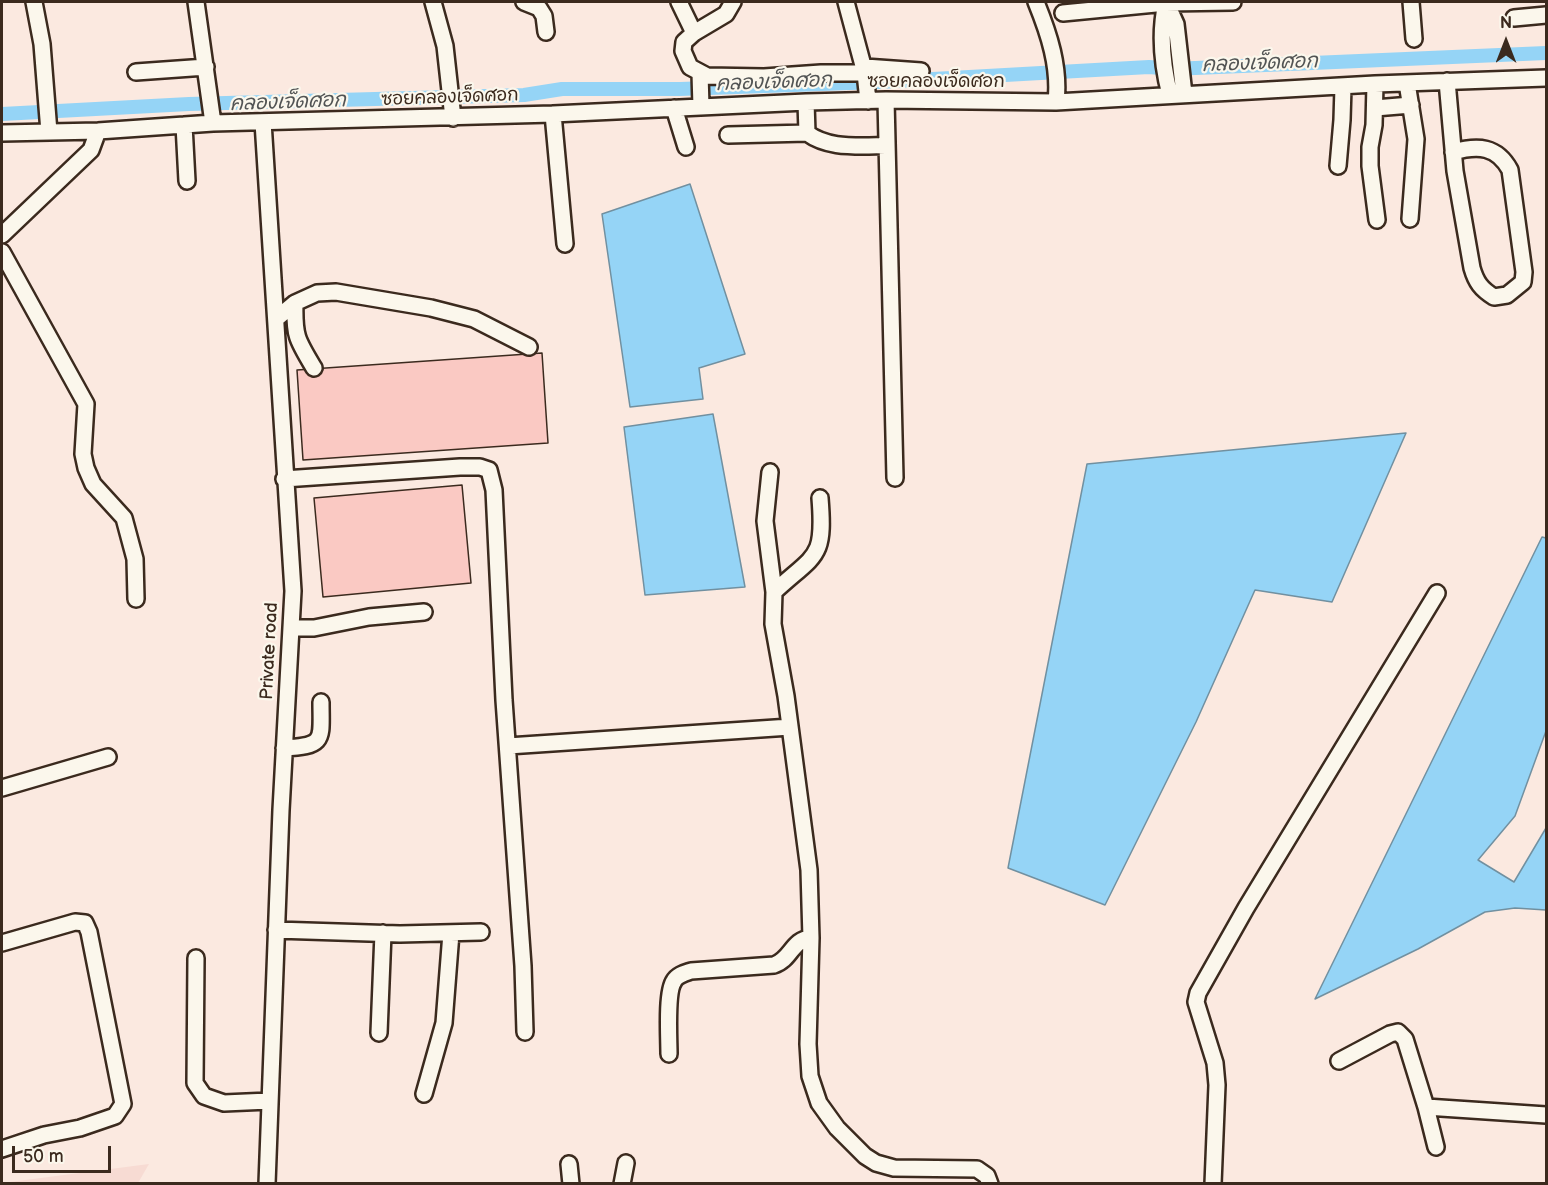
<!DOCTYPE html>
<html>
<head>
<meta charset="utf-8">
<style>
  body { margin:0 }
  #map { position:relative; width:1548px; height:1185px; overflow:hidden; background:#fbe9e0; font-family:"Balsamiq Sans",sans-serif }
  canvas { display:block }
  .frame { position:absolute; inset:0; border:3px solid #3b2a1e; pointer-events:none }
  .north { position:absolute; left:1476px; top:12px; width:60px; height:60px; -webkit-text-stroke:4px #fbf7ec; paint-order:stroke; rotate:0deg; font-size:16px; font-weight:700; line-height:24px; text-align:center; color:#3b2a1e }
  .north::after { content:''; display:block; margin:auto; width:21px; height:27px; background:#3b2a1e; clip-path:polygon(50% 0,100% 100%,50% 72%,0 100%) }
  .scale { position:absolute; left:12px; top:1146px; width:99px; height:27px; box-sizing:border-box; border:3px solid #3b2a1e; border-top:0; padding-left:8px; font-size:18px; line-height:21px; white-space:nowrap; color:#3b2a1e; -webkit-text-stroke:4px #fbf7ec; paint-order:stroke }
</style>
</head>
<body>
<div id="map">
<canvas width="1548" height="1185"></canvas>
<div class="frame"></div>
<div class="north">N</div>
<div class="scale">50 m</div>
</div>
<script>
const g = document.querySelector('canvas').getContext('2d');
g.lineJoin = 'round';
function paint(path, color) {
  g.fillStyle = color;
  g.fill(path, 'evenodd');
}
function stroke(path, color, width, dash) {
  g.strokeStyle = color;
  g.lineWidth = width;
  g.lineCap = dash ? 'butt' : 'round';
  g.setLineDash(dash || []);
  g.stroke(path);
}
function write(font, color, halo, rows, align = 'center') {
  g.font = font + ' "Balsamiq Sans","Playpen Sans Thai",sans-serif';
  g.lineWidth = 4.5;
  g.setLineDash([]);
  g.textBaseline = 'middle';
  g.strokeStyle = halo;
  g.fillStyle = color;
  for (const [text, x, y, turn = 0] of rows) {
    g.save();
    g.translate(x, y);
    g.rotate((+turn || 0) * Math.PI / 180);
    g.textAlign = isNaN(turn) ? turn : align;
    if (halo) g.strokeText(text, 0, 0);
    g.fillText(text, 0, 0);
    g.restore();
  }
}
const built = new Path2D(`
  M149,1164L138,1183H2Z`);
const water = new Path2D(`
  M690,184L745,354L699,368L703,399L630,407L602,214Z
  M713,414L745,587L645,595L624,427Z
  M1406,433L1332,602L1255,590L1196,722L1105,905L1008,868L1087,464Z
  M1542,537L1546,538V731L1515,816L1478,860L1514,882L1546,828V910L1515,908L1485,912L1418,949L1315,999Z`);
const canal = new Path2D(`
  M2,114L189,104L524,95L562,89H680L879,82L1149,67L1172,69L1546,53`);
const building = new Path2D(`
  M542,353L548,443L303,460L297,370Z
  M462,485L471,583L323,597L314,498Z`);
const minor = new Path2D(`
  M34,2L42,44L49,132
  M196,2L213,123
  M433,2L445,46L453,118
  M524,2L539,8L544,16L546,32
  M679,2L694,33
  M733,2L726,14L694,33L684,42L683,51L690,67L707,76L764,77L821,73H865L868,101
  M846,2L865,73
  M1036,2C1049,34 1060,67 1056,102
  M1166,2L1176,24L1184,94
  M1411,2L1414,39
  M1166,3C1159,34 1162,64 1170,95
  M1063,13L1166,3L1233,2
  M1514,18L1546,15
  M865,67L921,71
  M136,72L206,67
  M700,73L701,107
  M1447,81L1455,171L1472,268C1476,282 1481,289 1494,297L1507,295L1523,282L1524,272L1510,170C1497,146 1478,145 1453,152
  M1407,83L1416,139L1410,219
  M1375,84L1374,125L1370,147V166L1377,220
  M886,100L895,478
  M674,108L686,147
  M1375,108L1411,105
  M553,114L565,244
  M263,122L293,591L281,810L267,1184
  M184,125L187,181
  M2,133L98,131L213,123L553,114L806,102L886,100L1056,102L1375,84L1546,78
  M807,133C830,150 860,145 886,146
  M728,135L807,133L806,102
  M1338,166L1342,120L1343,87
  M2,235L91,150L98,131
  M2,252L86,404L83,454L86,468L93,484L124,518L135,559L136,599
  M295,303C294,336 297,340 314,368
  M276,319L295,303L317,293L336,292L431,308L474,319L529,347
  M770,472L765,521L774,592L773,624L786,696L809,870L811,938L808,1044L810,1076L819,1103L837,1128L865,1156L876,1163L894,1168L977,1169L987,1176L990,1184
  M284,479L460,467H480L489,470L494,490L504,700L523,966L525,1032
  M774,592C816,553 825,560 820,498
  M291,628H314L369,617L424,612
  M508,746L790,727
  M284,748C326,746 321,740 321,702
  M2,788L108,757
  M276,930L400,934L481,932
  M2,943L75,922L85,923L89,932L123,1104L115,1116L80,1128L44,1135L2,1149
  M196,958L195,1083L204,1096L224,1103L269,1101
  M379,1033L383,933
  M669,1054C669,1039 666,992 674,981C677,975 685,973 691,971L774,965C791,960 792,939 811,938
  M1339,1061L1390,1034L1398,1032L1405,1039L1426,1107L1546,1115
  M424,1094L444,1023L451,933
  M1426,1107L1436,1147
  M569,1164L571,1184
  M622,1184L626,1163
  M1213,1184L1217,1085L1215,1063L1196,1002L1198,993L1246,908L1437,593`);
const streetNames = [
  ["ซอยคลองเจ็ดศอก",936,82],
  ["ซอยคลองเจ็ดศอก",450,98,-2],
  ["Private road",270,651,-87]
];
const waterNames = [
  ["คลองเจ็ดศอก",1260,64,-2],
  ["คลองเจ็ดศอก",774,83,-2],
  ["คลองเจ็ดศอก",288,103,-2]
];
paint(built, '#f7dbd3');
paint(water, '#95d4f6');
stroke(water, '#7190a0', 1.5);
stroke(canal, '#95d4f6', 14);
paint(building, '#fac9c3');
stroke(building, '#3b2a1e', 1.5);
stroke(minor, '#3b2a1e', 20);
stroke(minor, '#fbf7ec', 15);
write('18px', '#3b2a1e', '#fbf7ec', streetNames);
write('italic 20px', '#525454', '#fbf7ec', waterNames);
</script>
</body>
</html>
